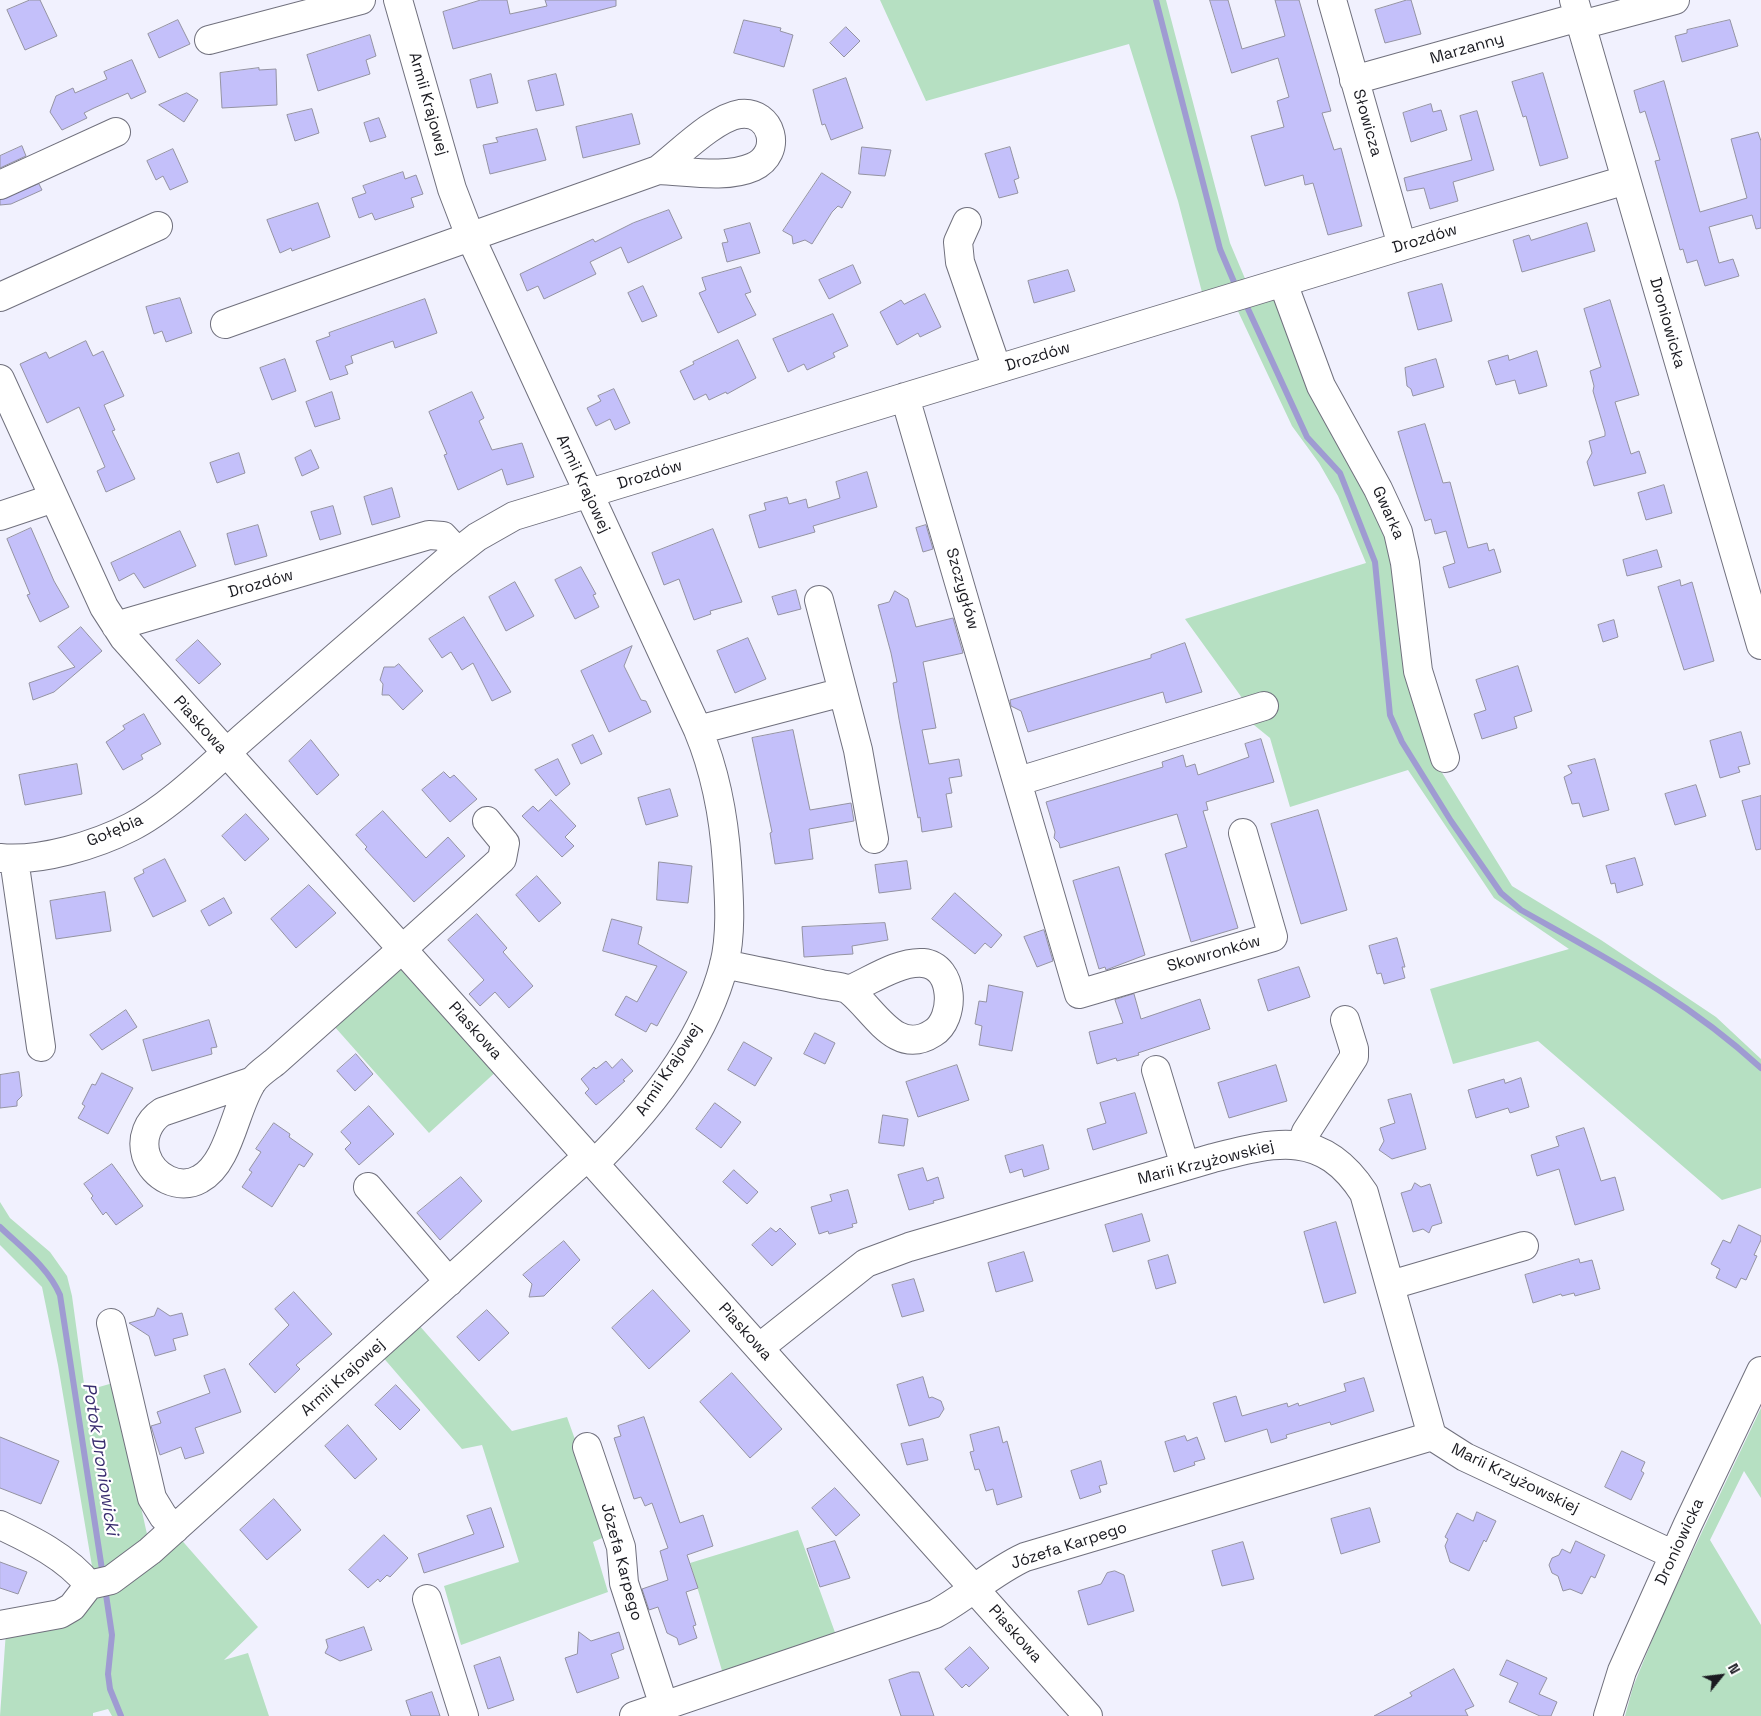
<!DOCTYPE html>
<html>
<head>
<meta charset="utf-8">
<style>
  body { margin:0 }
  #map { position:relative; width:1761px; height:1716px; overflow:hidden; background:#f1f1fe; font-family:"Space Grotesk",sans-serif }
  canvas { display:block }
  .north { position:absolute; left:1696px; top:1651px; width:50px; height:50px; -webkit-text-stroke:4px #fff; paint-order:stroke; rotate:61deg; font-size:14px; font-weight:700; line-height:20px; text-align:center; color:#1a1a20 }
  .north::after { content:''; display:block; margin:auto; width:18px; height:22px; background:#1a1a20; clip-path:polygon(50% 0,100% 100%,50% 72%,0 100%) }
</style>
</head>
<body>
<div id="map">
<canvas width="1761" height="1716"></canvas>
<div class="north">N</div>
</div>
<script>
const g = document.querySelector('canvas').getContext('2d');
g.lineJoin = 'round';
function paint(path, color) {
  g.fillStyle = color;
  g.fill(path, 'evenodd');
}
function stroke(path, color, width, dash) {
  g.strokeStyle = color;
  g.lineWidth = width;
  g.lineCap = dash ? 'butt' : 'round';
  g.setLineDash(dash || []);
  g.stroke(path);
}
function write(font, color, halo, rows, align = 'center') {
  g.font = font + ' "Space Grotesk",sans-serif';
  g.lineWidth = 4.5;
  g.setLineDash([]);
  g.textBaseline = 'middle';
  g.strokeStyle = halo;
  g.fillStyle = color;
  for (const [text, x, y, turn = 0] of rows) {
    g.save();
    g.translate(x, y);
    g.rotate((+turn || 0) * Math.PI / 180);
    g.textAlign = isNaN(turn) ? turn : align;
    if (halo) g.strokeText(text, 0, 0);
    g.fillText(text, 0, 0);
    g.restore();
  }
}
const green = new Path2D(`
  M880,0H1166L1230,243L1246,281L1203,296L1178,201L1129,44L926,101Z
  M1281,292L1395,558L1433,758L1512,886L1601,940L1716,1017L1761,1059V1188L1722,1200L1538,1041L1453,1064L1430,989L1569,949L1494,898L1408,770L1290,807L1270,738L1254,725L1245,702L1185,619L1366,563L1338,496L1319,463L1292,426L1236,307Z
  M404,964L499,1069L429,1133L334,1026Z
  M0,1202L10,1218L50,1252L67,1276L72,1296L85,1391L113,1383L147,1534C133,1559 121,1568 93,1572L58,1365L42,1287L0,1245Z
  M418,1324L512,1431L567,1417L609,1535L593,1542L608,1592L461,1645L444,1586L519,1562L482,1445L462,1449L381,1355Z
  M1761,1408V1498L1744,1471L1710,1540L1761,1625V1716H1625L1633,1687L1662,1616Z
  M798,1530L837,1638L723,1674L690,1563Z
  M178,1536L258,1627L224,1660L248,1653L269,1716H112L108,1709L93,1713V1716H0L6,1631Z`);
const stream = new Path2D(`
  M1156,0L1220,249L1234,282
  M1248,309L1307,437L1340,473L1375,562L1390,715L1402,742L1451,821L1501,893L1521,910C1608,959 1687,1000 1761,1068
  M0,1227C22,1248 48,1267 60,1295L103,1576
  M105,1588L112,1635L108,1674L110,1689L121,1716`);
const building = new Path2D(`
  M30,0H40L57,36L25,50L7,10Z
  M481,0H507L510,14L547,6L545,0H616V6L453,49L443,12Z
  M1210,0H1228L1242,49L1285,36L1275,0H1299L1331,111L1322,113L1334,150L1341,148L1362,226L1328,235L1313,183L1305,185L1303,175L1265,186L1251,136L1284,127L1277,101L1289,97L1278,58L1232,73Z
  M1407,0H1411L1421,34L1385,43L1375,10Z
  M178,20L190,44L159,58L148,34Z
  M744,20L781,28L780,31L793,35L784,67L734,53Z
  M1730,20L1738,46L1682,62L1675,36L1687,33V30Z
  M846,27L860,41L844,57L830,43Z
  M370,35L376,56L366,60L370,74L318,91L307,55Z
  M132,60L146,92L131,99L128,93L94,108L84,113L87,118L62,130L50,112L56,96L73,88L75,93L107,79L104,72Z
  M259,68V70L276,69L277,105L222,108L220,73Z
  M1543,73L1568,158L1540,166L1526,116L1523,117L1512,82Z
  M491,74L498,103L477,108L470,80Z
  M556,74L564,105L536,111L528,81Z
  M846,78L863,128L831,140L825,124L822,125L813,90Z
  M1664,81L1700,212L1747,198L1731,139L1758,132L1761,141V228L1756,229L1752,215L1709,227L1719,263L1733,259L1739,276L1705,286L1697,260L1687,263L1683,249L1680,250L1655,161L1660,160L1645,111L1640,113L1634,91Z
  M187,93L198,100L184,122L159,105Z
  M1431,104L1433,112L1441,110L1447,130L1411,142L1403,113Z
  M312,109L319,133L295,141L287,115Z
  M1477,111L1494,170L1453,182L1458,201L1430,209L1424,188L1407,191L1404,178L1472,160L1460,116Z
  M632,114L640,144L583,158L576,127Z
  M379,118L386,137L370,142L364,123Z
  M537,129L546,160L490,174L483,145L498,142L496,138Z
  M22,146L26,156L0,168V156Z
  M862,147L891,150L885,176L859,174Z
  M1010,147L1019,178L1014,180L1018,193L999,198L985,154Z
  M173,149L188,182L170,190L163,176L156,180L147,161Z
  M403,172L405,179L416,175L423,194L411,198L414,207L375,220L372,213L359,218L352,198L366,193L363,186Z
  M822,173L851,192L842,208L838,206L832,212L812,244L805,240L793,244L792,236L783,231Z
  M39,184L42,190L11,204L0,205V200Z
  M318,203L330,237L292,251L291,248L280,253L267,220Z
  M669,210L682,238L628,263L621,247L590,262L596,274L544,299L538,286L527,291L520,274L593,239L595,242L633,223Z
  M750,223L760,253L727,262L722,243L728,242L724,230Z
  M1587,223L1595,251L1522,272L1513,240L1529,235L1531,240Z
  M853,265L861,283L829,299L819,280Z
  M741,267L751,292L745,294L756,315L718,333L699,293L706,290L702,278Z
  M1068,270L1075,291L1034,303L1028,281Z
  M1442,284L1452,321L1418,330L1408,293Z
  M643,286L657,316L642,322L628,293Z
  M925,294L941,327L920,337L918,333L897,345L880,312L901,300L904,304Z
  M180,298L192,333L166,342L162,331L154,334L146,307Z
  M425,299L437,333L395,348L393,341L351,356L353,363L345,366L348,374L330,380L316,341L330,336L329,333Z
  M1610,300L1639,395L1615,402L1631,454L1639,451L1646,473L1594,486L1587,462L1592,453L1589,441L1605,436V432L1593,391L1594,386L1590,371L1601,367L1584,309Z
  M833,314L848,346L833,353L835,357L807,370L804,364L788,372L773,339Z
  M738,340L756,378L727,394L726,392L709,400L706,394L694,400L680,371L694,364L693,362Z
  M86,341L93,356L103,351L124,396L104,405L115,430L112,431L135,479L106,492L97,471L105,467L79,407L47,423L20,364L46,352L49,358Z
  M1537,351L1547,386L1519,394L1515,380L1496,385L1488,361L1508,355L1509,360Z
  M285,359L296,391L272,400L260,368Z
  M1436,359L1444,387L1413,396L1411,389L1407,386L1405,368Z
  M614,389L630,423L615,430L610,419L596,426L587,408L601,401L598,396Z
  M332,392L340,419L315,427L306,402Z
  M472,392L484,418L479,421L492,450L522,443L534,477L507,485L502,469L458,490L444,455L447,454L429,412Z
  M1425,424L1443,483L1450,482L1468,548L1487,543L1489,551L1494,549L1501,572L1449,588L1443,567L1455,563L1446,531L1435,534L1431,519L1425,521L1398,432Z
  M311,450L319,468L302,476L295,458Z
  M239,453L245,473L217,483L210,463Z
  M867,472L877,507L813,526L815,532L759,548L749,515L766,510L764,503L787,497L789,504L806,499L808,508L840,498L836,482Z
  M1664,485L1672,513L1646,520L1638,493Z
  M392,488L400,517L372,525L364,497Z
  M333,506L341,534L320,540L311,512Z
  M258,525L267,556L235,565L227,534Z
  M926,525L933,549L923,552L916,528Z
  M31,528L54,581L69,607L40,622L27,595L30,594L7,539Z
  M713,529L742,602L710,611L711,614L694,620L679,579L664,585L652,553Z
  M180,531L196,566L144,588L134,573L119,581L111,563Z
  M1657,550L1662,567L1627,576L1623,560Z
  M581,567L596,594L593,595L599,607L575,619L555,580Z
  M1680,580L1681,586L1692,582L1714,661L1684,670L1658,587Z
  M515,582L534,616L506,631L489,597Z
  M796,590L801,609L778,615L772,597Z
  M895,591L908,599L916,627L953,618L963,653L923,662L936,728L922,730L929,764L959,759L962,776L949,778L952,793L946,794L952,827L922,832L920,817L918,818L899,719L893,683L897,682L891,653L878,605L889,602Z
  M464,617L511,692L492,701L473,663L462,670L451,652L442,658L429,639Z
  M1614,620L1618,637L1603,642L1598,625Z
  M81,627L102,651L54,692L33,700L29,683L75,667L58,647Z
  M748,638L766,679L735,693L717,651Z
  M198,640L221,664L199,684L176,660Z
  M1185,643L1202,692L1166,703L1163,692L1028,732L1021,711L1011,706L1010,700L1151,658V655Z
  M632,646L624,666L641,700L646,701L651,712L609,732L581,671Z
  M399,664L423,691L403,710L389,695H382L383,684L380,680L384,667H394Z
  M1518,666L1532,711L1514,717L1517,728L1482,739L1474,714L1486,710L1476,680Z
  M144,714L161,744L141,755L143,759L123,770L106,742L125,729L123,726Z
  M793,730L810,810L851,803L854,821L809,829L813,859L775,864L770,833L772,832L752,738Z
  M1741,732L1750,764L1738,767L1740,772L1720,778L1710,741Z
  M593,735L602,754L581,764L572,745Z
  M1261,739L1274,782L1206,802L1208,810L1203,811L1238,928L1191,942L1165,854L1187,847L1177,814L1060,848L1059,843L1054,838L1055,832L1046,802L1163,767L1162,762L1183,755L1186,767L1195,764L1198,775L1249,757L1245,744Z
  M311,740L339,775L317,795L289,761Z
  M558,759L570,784L556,796L535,770Z
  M1595,759L1609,810L1583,817L1579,803L1572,804L1564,777L1572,773L1568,766Z
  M77,764L82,794L25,805L19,775Z
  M444,772L450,778L454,775L477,799L450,822L422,790Z
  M1696,785L1706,816L1675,825L1665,794Z
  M670,789L678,816L646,825L638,798Z
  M1761,796V849L1756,850L1742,801Z
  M551,800L576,826L565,837L574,846L562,857L522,816L533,806L538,811Z
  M1318,810L1347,910L1301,924L1271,824Z
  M383,811L426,858L448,837L465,856L414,902L365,849L367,847L356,835Z
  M246,814L269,839L245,861L222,836Z
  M1635,858L1643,885L1617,893L1615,883L1611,884L1606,866Z
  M165,859L186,901L153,917L134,878L144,873L143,870Z
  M907,861L911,889L879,893L875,865Z
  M659,862L692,866L688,903L657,900Z
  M1119,867L1145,955L1106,970L1105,967L1099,969L1073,881Z
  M537,876L561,903L539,922L516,895Z
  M309,885L336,913L296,948L271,919Z
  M105,892L111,931L56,939L50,901Z
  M955,893L1002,935L991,948L985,943L975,954L932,919Z
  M224,898L232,913L209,926L201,911Z
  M477,914L507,948L503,952L533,986L509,1008L495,992L480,1006L469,994L484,980L448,940Z
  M612,919L642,927L638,944L687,972L657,1026L651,1023L646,1032L615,1015L626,996L637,1002L657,966L603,951Z
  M885,923L888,940L852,946L853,954L804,957L802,927Z
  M1044,930L1053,961L1037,967L1024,937Z
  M1397,938L1405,967H1402L1405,978L1384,984L1381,973L1377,974L1369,946Z
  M1299,967L1310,997L1268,1011L1258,980Z
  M989,985L1023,992L1012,1051L979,1045L982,1026L975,1024L979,1001L986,1002Z
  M1134,994L1141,1019L1200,999L1210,1029L1138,1053L1139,1055L1117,1061L1116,1058L1097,1064L1089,1032L1123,1023L1115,1000Z
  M126,1010L137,1027L102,1050L90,1035Z
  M209,1020L217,1047L211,1048L212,1054L152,1071L143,1040Z
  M815,1033L835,1043L825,1064L804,1054Z
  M744,1042L772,1058L755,1086L728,1070Z
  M356,1054L373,1074L355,1091L337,1071Z
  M622,1059L633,1071L623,1080L625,1081L596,1105L585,1093L589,1089L581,1079L594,1067L596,1069L606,1061L612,1068Z
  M957,1065L969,1100L918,1117L906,1082Z
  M1276,1065L1287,1101L1229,1118L1218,1083Z
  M19,1072L22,1096L17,1101V1106L0,1108V1075Z
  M102,1073L133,1088L108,1134L78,1118L85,1106L82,1104L92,1084L95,1085Z
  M1521,1078L1529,1107L1510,1113L1508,1108L1476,1118L1468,1090L1504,1079L1505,1083Z
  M1135,1093L1147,1133L1093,1150L1087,1129L1106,1123L1100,1103Z
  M1411,1094L1426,1149L1392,1159L1379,1150L1384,1141L1380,1128L1395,1123L1388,1100Z
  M715,1103L741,1122L721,1148L696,1129Z
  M369,1106L394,1134L359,1165L345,1149L351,1143L341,1132Z
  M883,1115L908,1119L904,1146L879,1143Z
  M274,1123L290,1134L289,1137L313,1154L304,1167L299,1164L272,1207L242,1187L252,1172L249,1170L261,1152L256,1149Z
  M1584,1128L1601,1181L1615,1177L1624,1210L1575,1225L1559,1169L1537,1176L1531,1155L1559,1146L1556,1137Z
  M1043,1145L1049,1169L1024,1177L1022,1169L1010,1173L1005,1156Z
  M112,1164L143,1206L116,1225L106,1212L103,1215L91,1198L93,1196L84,1184Z
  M923,1168L927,1181L938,1177L944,1198L933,1201L934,1203L909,1210L898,1175Z
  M734,1170L758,1192L747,1204L723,1182Z
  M461,1177L482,1201L440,1240L417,1213Z
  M1415,1183L1421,1187L1430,1184L1442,1223L1432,1226L1429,1233L1423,1229L1413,1232L1401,1193L1411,1190Z
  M848,1190L857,1223L852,1224L853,1227L829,1234L828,1231L819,1234L811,1207L832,1201L830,1195Z
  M1142,1214L1150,1241L1113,1252L1105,1225Z
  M1336,1222L1356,1293L1324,1303L1304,1232Z
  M1739,1225L1761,1236V1240L1754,1255L1757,1256L1746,1280L1741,1278L1736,1288L1716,1278L1720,1269L1711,1264L1723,1240L1730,1243Z
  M771,1228L776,1232L780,1228L796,1244L772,1266L752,1245Z
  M564,1241L580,1260L544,1296L529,1297L532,1284L523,1275Z
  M1024,1252L1033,1281L996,1292L988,1263Z
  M1168,1255L1176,1283L1156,1289L1148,1261Z
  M1579,1259L1580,1263L1592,1260L1600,1289L1575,1296L1574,1293L1562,1296L1561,1294L1533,1303L1525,1275Z
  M914,1279L924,1311L902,1317L892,1285Z
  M653,1290L690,1331L649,1369L612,1328Z
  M294,1292L332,1334L296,1365L300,1369L275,1393L249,1364L289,1325L275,1309Z
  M158,1308L170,1316L182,1313L188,1335L173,1339L176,1350L155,1356L149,1336L129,1323L154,1316Z
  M487,1310L509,1333L479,1361L457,1337Z
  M225,1369L241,1412L195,1428L204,1453L185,1459L181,1447L160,1455L151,1426L161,1423L157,1412L210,1393L204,1376Z
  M732,1373L782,1429L750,1458L700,1402Z
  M923,1377L929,1398L932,1397L941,1401L944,1409L939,1417L909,1426L897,1385Z
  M1364,1378L1374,1411L1331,1425L1330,1422L1286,1435L1287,1438L1271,1443L1267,1429L1225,1442L1213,1403L1236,1396L1242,1416L1287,1403L1288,1407L1298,1403L1299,1406L1346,1391L1344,1384Z
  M396,1385L420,1410L400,1430L375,1405Z
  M644,1417L680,1523L703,1515L713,1546L687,1555L698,1588L686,1592L696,1625L693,1626L697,1638L679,1645L677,1638L667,1633L658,1607L649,1610L642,1589L668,1580L660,1551L668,1548L652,1503L645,1506L641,1497L634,1499L614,1438L621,1436L618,1426Z
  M348,1425L377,1459L355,1479L325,1446Z
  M999,1427L1003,1443L1007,1441L1022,1497L997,1505L993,1489L986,1491L979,1469L975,1470L970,1452L974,1451L970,1435Z
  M1185,1436L1187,1441L1197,1437L1205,1459L1194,1462L1195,1465L1174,1472L1165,1442Z
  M0,1437L59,1461L41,1504L0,1488Z
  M923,1439L928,1460L907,1465L901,1444Z
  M1622,1451L1645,1462L1641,1471L1644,1473L1631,1500L1605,1487Z
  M1101,1461L1107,1484L1099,1486L1101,1492L1080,1499L1071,1471Z
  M835,1488L860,1515L836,1536L812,1508Z
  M274,1499L301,1530L267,1560L240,1530Z
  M491,1508L504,1547L424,1573L418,1554L474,1534L467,1516Z
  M1370,1508L1380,1542L1341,1554L1331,1519Z
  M1477,1512L1496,1521L1486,1542L1484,1540L1469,1571L1450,1562L1445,1546L1448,1539L1445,1537L1457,1513L1473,1521Z
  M384,1535L408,1558L390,1577L387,1575L380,1582L378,1579L368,1588L349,1570Z
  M835,1541L850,1578L820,1587L807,1549Z
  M1576,1541L1605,1555L1595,1578L1591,1576L1582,1594L1570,1589L1563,1591L1558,1576L1552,1573L1549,1565L1552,1558L1559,1555L1562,1549L1570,1553Z
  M1243,1542L1254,1579L1222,1586L1212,1551Z
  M0,1562L27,1572L18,1594L0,1588Z
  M1115,1571L1124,1575L1134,1611L1088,1625L1078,1591L1101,1584L1107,1573Z
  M364,1627L372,1650L340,1661L325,1653L328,1647L326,1640Z
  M579,1632L591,1641L619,1632L624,1649L611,1654L619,1678L577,1693L565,1658L577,1654Z
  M970,1647L989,1668L969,1687L966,1684L962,1688L945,1669Z
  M500,1657L514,1700L488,1709L474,1666Z
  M1507,1660L1547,1678L1539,1694L1557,1702L1551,1716H1540L1509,1702L1518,1683L1500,1675Z
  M1454,1669L1474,1706L1465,1710L1468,1716H1374L1412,1696L1410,1693Z
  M912,1672H919L934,1716H901L889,1680Z
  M432,1692L440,1716H411L406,1701Z`);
const minor = new Path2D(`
  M398,0L452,189L470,236L698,730C716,773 724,818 727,863C729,896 732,934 724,965C704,1042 650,1109 595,1163
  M1332,0L1402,246
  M1574,0L1761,645
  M1581,25L1675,0
  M209,40L361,0
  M1354,80L1579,17
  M0,185L116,132
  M967,222L958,242L960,262L997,369
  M1283,283L1321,386L1378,489L1398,532L1405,563L1418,671L1445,758
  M0,297L158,226
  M225,324L658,170C679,154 714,118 740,114C772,110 784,153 753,167C726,179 687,171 658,170
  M0,379L104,607L124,638L1088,1716
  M905,397L1079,994L1273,937L1243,833
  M0,516L54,498
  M819,600L858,750L874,839
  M116,626L429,535L443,536L458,552
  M698,730L843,692
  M1019,781L1264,706
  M0,858C40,862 96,845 131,827C169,808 214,763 246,735C312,678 378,621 444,563L477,537L514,516L1402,246L1626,180
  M14,859L41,1047
  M724,964C756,971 789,977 821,984C829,986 844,986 850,991C875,1011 896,1057 933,1033C956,1019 955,966 923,963C899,961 870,981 849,990
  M1156,1070L1185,1166
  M253,1081L162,1112C148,1121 141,1138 146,1155C153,1177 179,1191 200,1179C230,1163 235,1106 253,1081C259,1073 269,1067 276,1061C294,1045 312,1029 330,1013C388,962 445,911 502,859L505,843L487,821
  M1301,1146L1306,1132L1354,1057V1049L1345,1020
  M368,1187L449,1282
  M1391,1285L1524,1246
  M111,1323L152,1498L163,1516L175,1529
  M759,1348L866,1263L909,1247L1213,1158C1278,1141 1323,1130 1364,1193L1432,1436L1465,1457L1674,1555
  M587,1447L621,1547L624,1583L664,1706
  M0,1525C32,1540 67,1557 89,1585
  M427,1599L464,1716
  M0,1625L60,1614L72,1607L89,1585L111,1580L150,1551L588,1156
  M634,1716L935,1614C967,1597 992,1572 1025,1557L1432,1436
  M1608,1716L1622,1671L1688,1524L1761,1371`);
const streetNames = [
  ["Marzanny",1467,49,-16],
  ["Armii Krajowej",428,104,74],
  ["Słowicza",1367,123,74],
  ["Drozdów",1425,239,-17],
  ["Droniowicka",1667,323,74],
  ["Drozdów",1038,357,-17],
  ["Drozdów",650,475,-17],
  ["Armii Krajowej",583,484,65],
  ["Gwarka",1388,513,66],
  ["Drozdów",261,584,-16],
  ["Szczygłów",962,589,74],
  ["Piaskowa",200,725,48],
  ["Gołębia",115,831,-23],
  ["Skowronków",1214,954,-16],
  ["Piaskowa",475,1031,48],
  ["Armii Krajowej",669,1070,-57],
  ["Marii Krzyżowskiej",1206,1163,-14],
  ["Piaskowa",745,1332,48],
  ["Armii Krajowej",343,1378,-42],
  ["Marii Krzyżowskiej",1515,1479,26],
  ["Droniowicka",1680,1542,-65],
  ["Józefa Karpego",1069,1546,-18],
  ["Józefa Karpego",621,1562,75],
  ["Piaskowa",1015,1634,48]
];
const waterNames = [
  ["Potok Droniowicki",100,1459,81]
];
paint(green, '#b6e0c2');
stroke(stream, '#9f9bd2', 6);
paint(building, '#c4c0fa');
stroke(building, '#9493a2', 1);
stroke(minor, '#70707d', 30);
stroke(minor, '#fff', 28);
write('16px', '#1a1a20', '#fff', streetNames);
write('italic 18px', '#392d6f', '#fff', waterNames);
</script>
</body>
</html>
